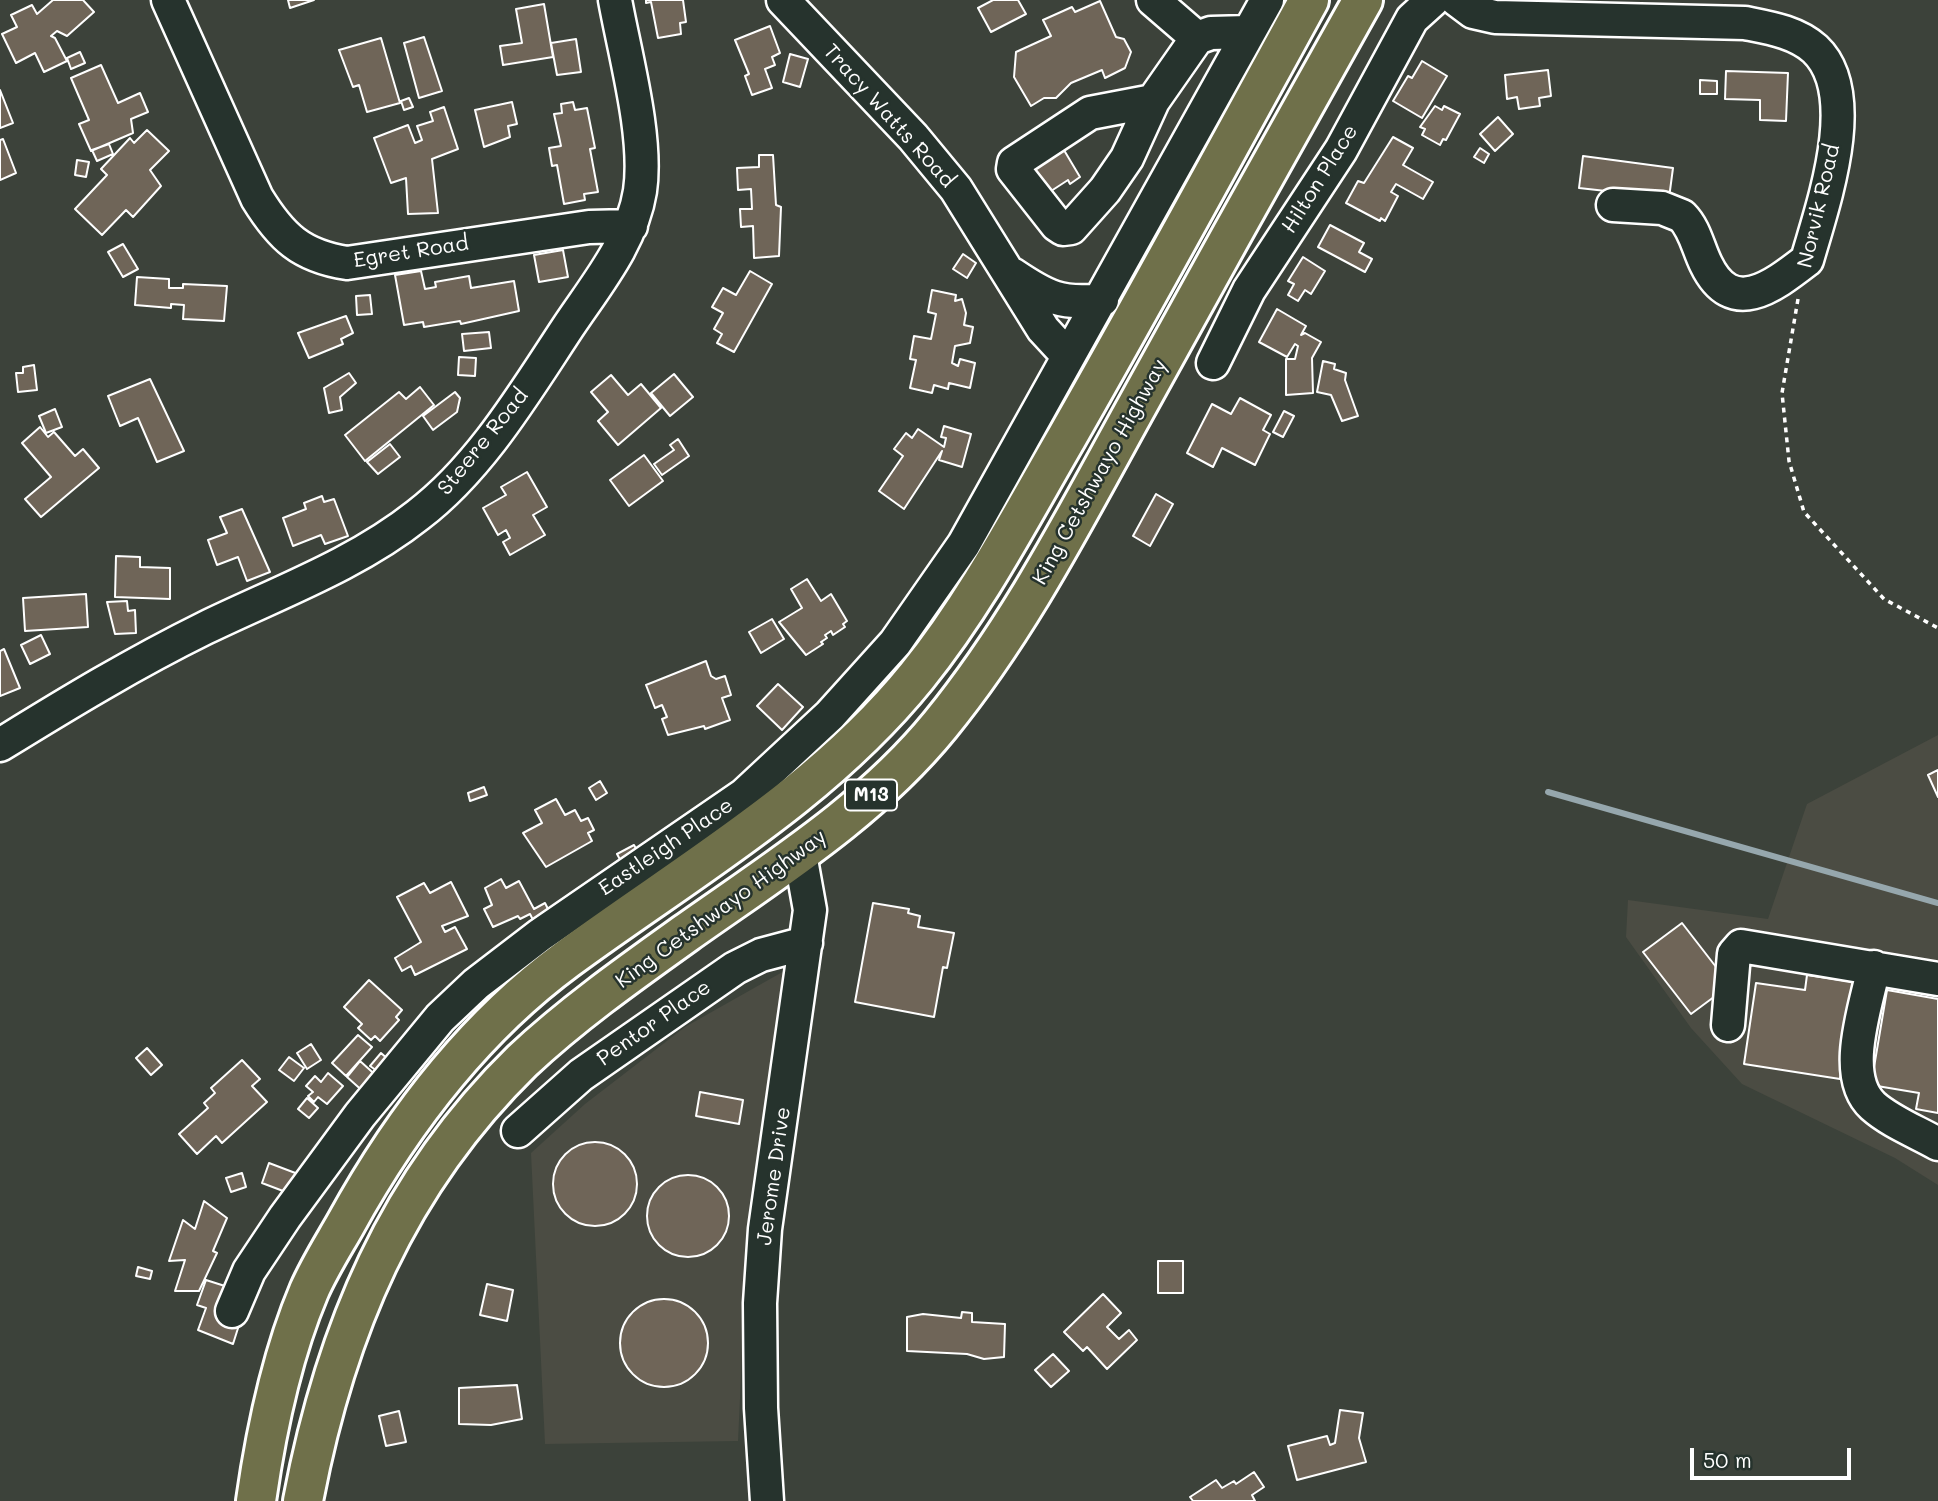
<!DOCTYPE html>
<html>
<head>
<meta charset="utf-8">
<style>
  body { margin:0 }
  #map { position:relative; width:1938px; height:1501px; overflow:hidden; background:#3c423a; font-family:Mali,sans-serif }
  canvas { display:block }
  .scale { position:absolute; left:1690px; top:1448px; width:161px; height:32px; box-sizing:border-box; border:4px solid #fff; border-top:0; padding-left:9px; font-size:21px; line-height:24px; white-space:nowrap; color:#fff; -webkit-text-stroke:5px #26332d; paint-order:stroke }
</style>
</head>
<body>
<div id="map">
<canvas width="1938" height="1501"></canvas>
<div class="scale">50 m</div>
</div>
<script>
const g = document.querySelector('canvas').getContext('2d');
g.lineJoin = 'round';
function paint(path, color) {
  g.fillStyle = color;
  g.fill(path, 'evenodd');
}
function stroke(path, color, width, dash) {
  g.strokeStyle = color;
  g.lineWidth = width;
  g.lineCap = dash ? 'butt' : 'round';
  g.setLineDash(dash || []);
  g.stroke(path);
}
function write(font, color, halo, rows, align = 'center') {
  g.font = font + ' Mali,sans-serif';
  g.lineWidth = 5;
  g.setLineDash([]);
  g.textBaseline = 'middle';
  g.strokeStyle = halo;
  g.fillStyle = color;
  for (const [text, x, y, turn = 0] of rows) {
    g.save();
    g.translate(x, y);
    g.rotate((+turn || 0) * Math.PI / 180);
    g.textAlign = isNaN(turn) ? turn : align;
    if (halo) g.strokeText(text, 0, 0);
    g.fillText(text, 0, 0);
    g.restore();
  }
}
const built = new Path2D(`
  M1938,735V1185L1895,1158L1742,1084L1691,1028L1626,937L1628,900L1768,919L1807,804Z
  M786,970L749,1207L738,1441L545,1444L531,1153L585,1104L685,1027Z`);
const stream = new Path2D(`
  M1548,792L1938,903`);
const building = new Path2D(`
  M53,0H83L94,12L67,36L57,31L51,36L55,38L67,61L44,72L35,53L16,63L2,34L17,27L11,15L32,5L37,14Z
  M288,0H314L290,8Z
  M646,0H683L686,22L680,23L681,34L658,38L651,2L646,3Z
  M993,0H1018L1026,14L991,32L978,8Z
  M1100,1L1116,37L1124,39L1131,52L1125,68L1105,78L1102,70L1071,83L1056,98H1044L1031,106L1014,77L1016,52L1051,36L1043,20L1072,7L1075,12Z
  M544,4L553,57L503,65L500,46L522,43L516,9Z
  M770,26L780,53L772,57L775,65L765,69L772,88L752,95L745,76L749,74L735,40Z
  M424,37L442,91L419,98L404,43Z
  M381,38L400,103L367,112L359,85L353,87L339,50Z
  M576,39L581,72L557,75L551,43Z
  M80,52L85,63L71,69L67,58Z
  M790,54L808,59L800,87L783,82Z
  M1422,61L1447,76L1422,118L1393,101L1408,76L1412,78Z
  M101,65L118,103L140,93L148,112L131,119L133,133L91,151L79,124L89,120L71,78Z
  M1548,70L1551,96L1539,98L1540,106L1519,109L1517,97L1507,99L1505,75Z
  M1726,71L1788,73L1786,121L1760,120V100L1725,99Z
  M1700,80L1717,81V94H1700Z
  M0,90L13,123L0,128Z
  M409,98L413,107L404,110L401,101Z
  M512,102L517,124L508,126L510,137L484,147L475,110Z
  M573,102L575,110L587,108L595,148L590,149L598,192L584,194L585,200L564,204L557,165L552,166L549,148L561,146L554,114L562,113L561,104Z
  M1435,106L1442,110L1444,106L1460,114L1446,140L1443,139L1440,145L1422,135L1425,129L1420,127Z
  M444,107L458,149L432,159L438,213L408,214L406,178L391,183L374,138L408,125L415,143L422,140L417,126L433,121L430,112Z
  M1498,117L1513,134L1495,151L1480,134Z
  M147,130L169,151L150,170L161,186L133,217L126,210L102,235L75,209L107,175L101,169L130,138L134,143Z
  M1393,137L1413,148L1403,165L1433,182L1423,199L1396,184L1391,192L1398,196L1385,221L1381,218L1380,221L1346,203L1358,181L1364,183Z
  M3,139L16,173L0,180V140Z
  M1058,140L1080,177L1070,184L1068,180L1048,193L1027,162Z
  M109,144L113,154L97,161L92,150Z
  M1480,148L1489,154L1484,163L1474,157Z
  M759,155H773L776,205L781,207L779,256L754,258L753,226L741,227L740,209H752L751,189L738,190L737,168L759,167Z
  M1583,156L1673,168L1669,198L1579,188Z
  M77,160L89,162L86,177L75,175Z
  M1330,225L1364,243L1359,252L1372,259L1365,272L1318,247Z
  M123,244L138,269L123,277L108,252Z
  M563,250L568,277L539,282L534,255Z
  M963,254L976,263L967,278L953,269Z
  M1303,257L1325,271L1311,294L1305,290L1298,301L1288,295L1294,284L1288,281Z
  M421,271L425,289L436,287L435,282L469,276L471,288L514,281L519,311L461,324L460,321L424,327L423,322L404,325L395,275Z
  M750,271L772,284L734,352L717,343L722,334L714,329L723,313L712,307L723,288L736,295Z
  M137,277L169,279V288H183V284L227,286L224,321L183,319L184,305L171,304V308L135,305Z
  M932,290L956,295L955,301L962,299L966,313L964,325L973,327L970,343L955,346L952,363L958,366L960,359L975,363L970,388L949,383L948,389L934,385L932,393L910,388L916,360L910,359L914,336L931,339L936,314L928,312Z
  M370,295L372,314L357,315L356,296Z
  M1277,309L1306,326L1301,335L1305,333L1321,342L1312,358L1313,393L1286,395V359H1295L1298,346L1295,344L1287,357L1259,342Z
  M346,316L353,333L341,339L343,344L309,358L298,333Z
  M489,332L491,348L464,351L462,334Z
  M459,357L476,358L475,376L458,375Z
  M1323,361L1335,364L1334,369L1346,373L1345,380L1358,416L1342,421L1331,395L1317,392Z
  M34,365L37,390L18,392L16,373H23V367Z
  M349,373L356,383L340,397L342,410L329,413L324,388Z
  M674,374L693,397L670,416L651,393Z
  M611,375L628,395L641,384L661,408L618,445L598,421L608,412L591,392Z
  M150,379L184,451L157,462L138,418L120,426L108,396Z
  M420,387L434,405L365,461L345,435L399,392L406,399Z
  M455,392L460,398L457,412L433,430L423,416Z
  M1240,398L1271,415L1263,430L1270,434L1255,465L1222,448L1213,467L1187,453L1212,404L1231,414Z
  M55,409L62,427L46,433L39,416Z
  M1284,411L1294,416L1283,437L1273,432Z
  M944,426L971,434L962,467L939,460L942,451L904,509L879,491L903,456L894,449L906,433L912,438L918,429L944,447L946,438L941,437Z
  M40,427L48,437L54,432L75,456L83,449L99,468L41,517L25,499L51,477L22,443Z
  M678,439L689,456L662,475L654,464L674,450L670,445Z
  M390,444L400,457L378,474L367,462Z
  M644,455L663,481L629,506L610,480Z
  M527,472L547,507L533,515L545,535L510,555L503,542L510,538L506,530L498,535L483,508L506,495L501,487Z
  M1156,494L1173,504L1150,546L1133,536Z
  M322,496L324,502L334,499L348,536L325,544L321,535L293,546L283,518L306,509L304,503Z
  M242,509L270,572L247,581L238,557L217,565L208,540L227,533L220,517Z
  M116,556L140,557V567L170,568V599L115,597Z
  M807,579L821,601L831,594L847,621L843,624L845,627L833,635L831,631L825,635L827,638L821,642L823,644L806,655L779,622L802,608L791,589Z
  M86,594L88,627L25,631L23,598Z
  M127,601L128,611L135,610L136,633L115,634L107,602Z
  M772,619L784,639L761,653L749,632Z
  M41,635L50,654L30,664L21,645Z
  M4,649L20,688L0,696V651Z
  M706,661L711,676L716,679L725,676L731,695L722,698L730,720L705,729L704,726L668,735L662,719L667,717L662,705L655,708L646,685Z
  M778,684L803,707L782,730L757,706Z
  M1938,770V797L1928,775Z
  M600,781L607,793L596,800L589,788Z
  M484,787L487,795L470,801L468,793Z
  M556,799L565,815L575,810L581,821L588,818L594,830L588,833L592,841L546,867L523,833L542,823L535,810Z
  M634,845L640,856L623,865L617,854Z
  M501,879L506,888L519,881L534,909L545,903L551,915L535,924L530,914L520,919L518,916L493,927L484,909L492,905L485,888Z
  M451,882L468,916L442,926L445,932L455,927L467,949L415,975L411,966L402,971L395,958L421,942L397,897L424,883L430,893Z
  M873,903L909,909L908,913L920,916L918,927L954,933L947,968L943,967L934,1017L855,1002Z
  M1682,923L1730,985L1691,1014L1643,952Z
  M1807,975L1854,982L1840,1079L1744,1064L1756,983L1805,990Z
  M369,980L402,1010L396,1017L399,1020L380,1041L375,1036L371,1040L358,1028L362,1024L344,1007Z
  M1887,990L1938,999V1113L1916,1109L1919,1093L1871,1085Z
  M358,1035L372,1047L346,1076L332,1063Z
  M311,1044L321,1060L307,1069L297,1053Z
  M147,1048L162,1065L151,1075L136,1058Z
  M381,1053L390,1061L380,1073L370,1066Z
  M289,1057L304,1068L294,1081L279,1070Z
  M242,1060L260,1079L252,1086L267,1102L222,1143L216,1136L197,1154L179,1134L208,1108L204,1103L215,1093L211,1088Z
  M360,1061L380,1079L366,1094L347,1077Z
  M328,1073L343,1086L327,1104L318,1097L314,1102L308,1096L313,1092L306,1086L315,1076L321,1082Z
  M700,1092L743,1100L739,1124L696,1116Z
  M307,1098L318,1108L309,1118L298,1109Z
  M553 1184a42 42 0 1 1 84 0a42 42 0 1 1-84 0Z
  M269,1163L298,1174L291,1194L262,1183Z
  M242,1173L246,1187L231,1192L226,1178Z
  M647 1216a41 41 0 1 1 82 0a41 41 0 1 1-82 0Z
  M204,1201L227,1218L213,1251L217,1253L199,1291H175L185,1260L169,1261L183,1220L195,1229Z
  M1158,1261H1183V1293H1158Z
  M138,1267L152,1271L150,1279L136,1276Z
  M206,1280L228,1287L217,1318L239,1325L233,1344L198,1330L206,1308L197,1305Z
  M487,1284L513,1290L507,1321L480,1315Z
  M1103,1294L1121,1313L1107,1327L1119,1339L1129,1330L1137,1340L1107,1369L1087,1347L1083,1351L1064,1332Z
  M620 1343a44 44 0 1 1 88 0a44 44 0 1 1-88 0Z
  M962,1312L972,1313V1322L1005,1324L1004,1357L984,1359L967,1354L907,1351V1317L923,1314L961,1318Z
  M1053,1354L1069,1371L1051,1387L1035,1370Z
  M517,1385L522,1419L491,1425L459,1424V1388Z
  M1340,1410L1363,1413L1359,1438L1366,1462L1297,1480L1288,1446L1327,1436L1330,1445L1335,1443Z
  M399,1411L406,1442L386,1446L379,1416Z
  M1254,1472L1264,1487L1252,1495L1255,1501H1193L1190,1497L1216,1480L1222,1488L1234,1481L1236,1484Z`);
const path = new Path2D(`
  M1798,299L1782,393L1789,461L1804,512L1884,599L1938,628`);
const minor = new Path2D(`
  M168,0L257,198C281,237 301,256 347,263L589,227L631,226
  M783,0L913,137L956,189L1043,329L1067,355
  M1153,0L1197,38
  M1457,0L1473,12L1495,17L1745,23C1770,28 1796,32 1815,49C1863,94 1822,207 1807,260C1772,287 1732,318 1706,264C1698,248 1695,229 1682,216L1662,208L1613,205
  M1153,101L1090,113L1014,163L1013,169L1057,225L1063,229L1071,228L1105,190L1127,158L1153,101L1197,38L1211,33L1248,32
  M1012,274C1046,297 1061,305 1102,300
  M1213,363L1249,290L1341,150L1412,19L1433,0
  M0,745C68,703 134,663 205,628C277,593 355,565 418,515C481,467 525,392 568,327C596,285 632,242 640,191C648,137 625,55 615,0
  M1874,967C1866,1006 1840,1076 1873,1106C1891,1122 1917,1132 1938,1144
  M1728,1025L1734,954L1741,946L1938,979
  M518,1131L581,1075L735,968L761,955L806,943
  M232,1311L249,1271L285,1217L360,1115L440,1018L476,984L540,935L744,795L830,715L895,643L964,544L1267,0
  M767,1501L761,1408L760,1303L765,1229L810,910L800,854`);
const highway = new Path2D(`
  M256,1501C266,1431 281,1357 309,1291C319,1268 333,1246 345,1225C401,1123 472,1029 567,959C688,870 821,795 917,676C976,603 1020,518 1067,437C1150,292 1229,146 1309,0
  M303,1501C335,1332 397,1183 522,1061C572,1014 630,973 686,933C775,870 870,811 940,725C1020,627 1077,514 1138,404C1212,269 1288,134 1363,0`);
const shields = [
  [871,795,52]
];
const shieldNames = [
  ["M13",871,795]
];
const streetNames = [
  ["Tracy Watts Road",889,116,48],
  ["Hilton Place",1320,179,-58],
  ["Norvik Road",1819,206,-77],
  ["Egret Road",411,252,-9],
  ["Steere Road",483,442,-51],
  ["King Cetshwayo Highway",1100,472,-61],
  ["Eastleigh Place",666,847,-34],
  ["King Cetshwayo Highway",721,909,-36],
  ["Pentor Place",654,1023,-35],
  ["Jerome Drive",774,1176,-82]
];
paint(built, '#4b4c43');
stroke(stream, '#96a7ad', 6);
paint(building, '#6f6558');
stroke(building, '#fff', 2);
stroke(minor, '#fff', 37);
stroke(highway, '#fff', 44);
stroke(path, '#fff', 3.5, [5, 5]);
stroke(minor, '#26332d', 32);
stroke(highway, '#6f704a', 38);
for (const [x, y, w] of shields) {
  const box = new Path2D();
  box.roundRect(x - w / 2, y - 15.5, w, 31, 5);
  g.fillStyle = '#26332d';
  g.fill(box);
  stroke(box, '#fff', 2);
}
write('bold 19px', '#fff', null, shieldNames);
write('21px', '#fff', '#26332d', streetNames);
</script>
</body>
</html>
